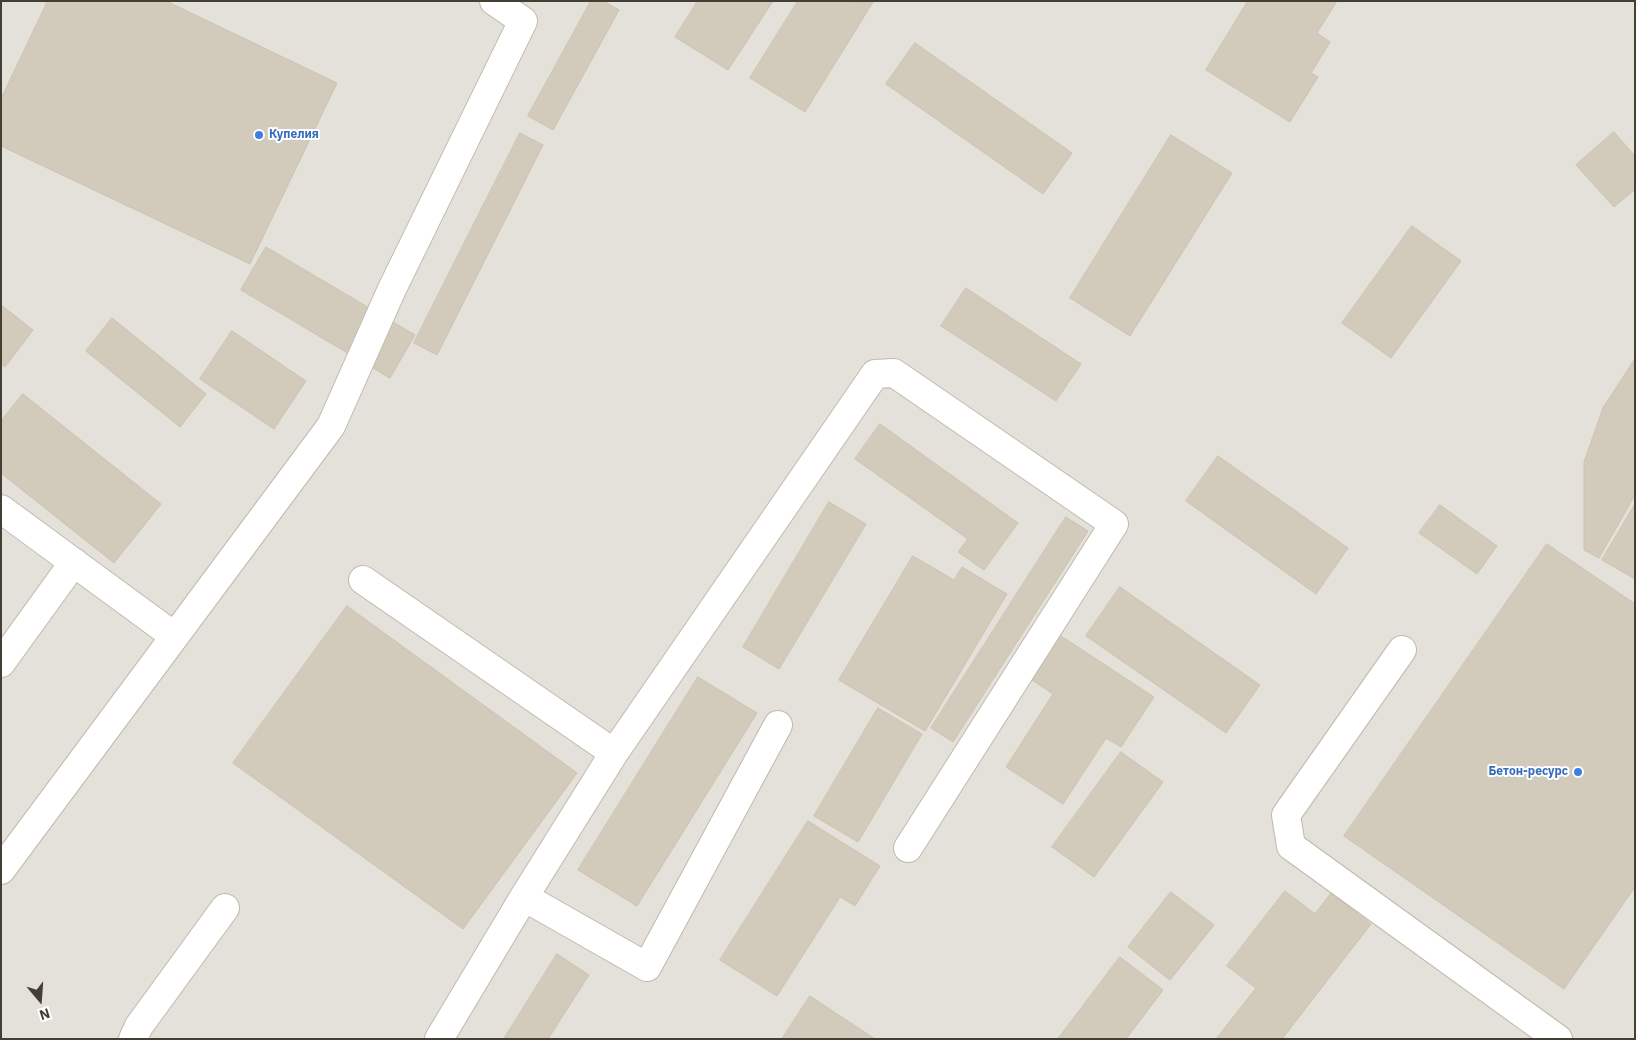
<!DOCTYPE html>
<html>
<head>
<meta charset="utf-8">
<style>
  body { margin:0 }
  #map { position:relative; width:1636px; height:1040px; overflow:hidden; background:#f2efe5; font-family:"IBM Plex Sans",sans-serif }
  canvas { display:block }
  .frame { position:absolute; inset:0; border:2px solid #443f35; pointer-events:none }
  .north { position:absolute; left:15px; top:975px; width:50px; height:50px; -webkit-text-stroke:4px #fff; paint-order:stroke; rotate:162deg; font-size:14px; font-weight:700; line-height:20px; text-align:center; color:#443f35 }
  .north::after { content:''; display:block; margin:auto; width:18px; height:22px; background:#443f35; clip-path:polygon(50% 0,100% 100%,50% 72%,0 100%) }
</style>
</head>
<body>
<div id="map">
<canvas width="1636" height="1040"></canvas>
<div class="frame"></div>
<div class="north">N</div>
</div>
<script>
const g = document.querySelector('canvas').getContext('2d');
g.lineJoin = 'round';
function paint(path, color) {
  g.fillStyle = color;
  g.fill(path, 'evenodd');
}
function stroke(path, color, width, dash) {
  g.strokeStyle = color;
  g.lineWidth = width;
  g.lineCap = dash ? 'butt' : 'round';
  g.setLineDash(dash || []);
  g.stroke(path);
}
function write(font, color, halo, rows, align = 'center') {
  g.font = font + ' "IBM Plex Sans",sans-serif';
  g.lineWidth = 4;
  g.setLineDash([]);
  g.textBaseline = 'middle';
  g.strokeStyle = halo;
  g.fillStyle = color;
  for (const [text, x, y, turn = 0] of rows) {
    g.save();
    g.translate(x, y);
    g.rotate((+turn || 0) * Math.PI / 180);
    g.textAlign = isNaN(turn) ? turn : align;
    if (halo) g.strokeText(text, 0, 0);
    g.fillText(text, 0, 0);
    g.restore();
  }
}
const industrial = new Path2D(`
  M1,1H1635V1039H1Z`);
const building = new Path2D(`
  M48,1H166L337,83L250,264L1,146V99Z
  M591,1H603L619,10L553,130L528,116Z
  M698,1H773L728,70L675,37Z
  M798,1L873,2L805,112L750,78Z
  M1248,1H1337L1317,33L1330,42L1311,73L1318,77L1290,122L1206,70Z
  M915,43L1072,153L1043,194L886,84Z
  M1614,132L1635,156V189L1614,207L1576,165Z
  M520,133L543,145L437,355L414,343Z
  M1171,135L1232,173L1130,336L1070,298Z
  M1412,226L1461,261L1391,358L1342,323Z
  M266,247L415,335L390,378L241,290Z
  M966,288L1081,364L1056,401L941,326Z
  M1,305L33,330L5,367L1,364Z
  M112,318L206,394L180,427L86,351Z
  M232,331L306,381L274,429L200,379Z
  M1635,359V495L1599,558L1584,550V462L1603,408Z
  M23,394L161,504L114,563L1,473V421Z
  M880,424L1018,523L984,570L958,552L968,539L855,459Z
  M1218,456L1348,548L1316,594L1186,501Z
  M829,502L866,524L779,669L743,647Z
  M1635,504V579L1602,560Z
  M1440,505L1497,546L1477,574L1419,533Z
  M1066,517L1088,531L953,742L931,728Z
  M1547,544L1635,604V887L1564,989L1344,836Z
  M913,556L954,580L962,567L1007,594L925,731L839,680Z
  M1120,587L1260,685L1226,733L1086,636Z
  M347,606L577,773L463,929L233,763Z
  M1055,632L1154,697L1121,747L1106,738L1063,804L1006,767L1053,694L1026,676Z
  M698,677L757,713L637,906L578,870Z
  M878,708L922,734L858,842L814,816Z
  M1121,752L1163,782L1094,877L1052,847Z
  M808,821L880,866L855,906L840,897L777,996L720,960Z
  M1285,891L1315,914L1331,893L1371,924L1282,1039H1216L1256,988L1227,966Z
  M1171,892L1214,925L1170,980L1128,947Z
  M557,954L589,975L548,1039H504Z
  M1120,957L1163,990L1126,1039H1058Z
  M810,996L875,1039H782Z`);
const minor = new Path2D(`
  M1,509L174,636
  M363,580L614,753L524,897L439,1039
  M1402,650L1286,815L1291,846L1558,1039
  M1,663L74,562
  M614,753L875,374L894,373L1114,524L908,848
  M1,870L331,426L392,289L523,21L494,1
  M524,897L647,967L778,725
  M133,1039L139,1026L225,908`);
const markers = [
  [259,135,5,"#3f7fe0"],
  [1578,772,5,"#3f7fe0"]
];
const shopNames = [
  ["Купелия",269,135],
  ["Бетон-ресурс",1568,772,"right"]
];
paint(industrial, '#e4e0da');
paint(building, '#d2cbbb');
stroke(building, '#cdc3af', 1);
stroke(minor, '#bfbaab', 30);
stroke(minor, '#fff', 28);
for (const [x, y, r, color] of markers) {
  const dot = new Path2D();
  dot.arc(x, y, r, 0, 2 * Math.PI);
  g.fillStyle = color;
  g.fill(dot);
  stroke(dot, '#fff', 2);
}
write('bold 12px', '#366cbe', '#fff', shopNames, 'left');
</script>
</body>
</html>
